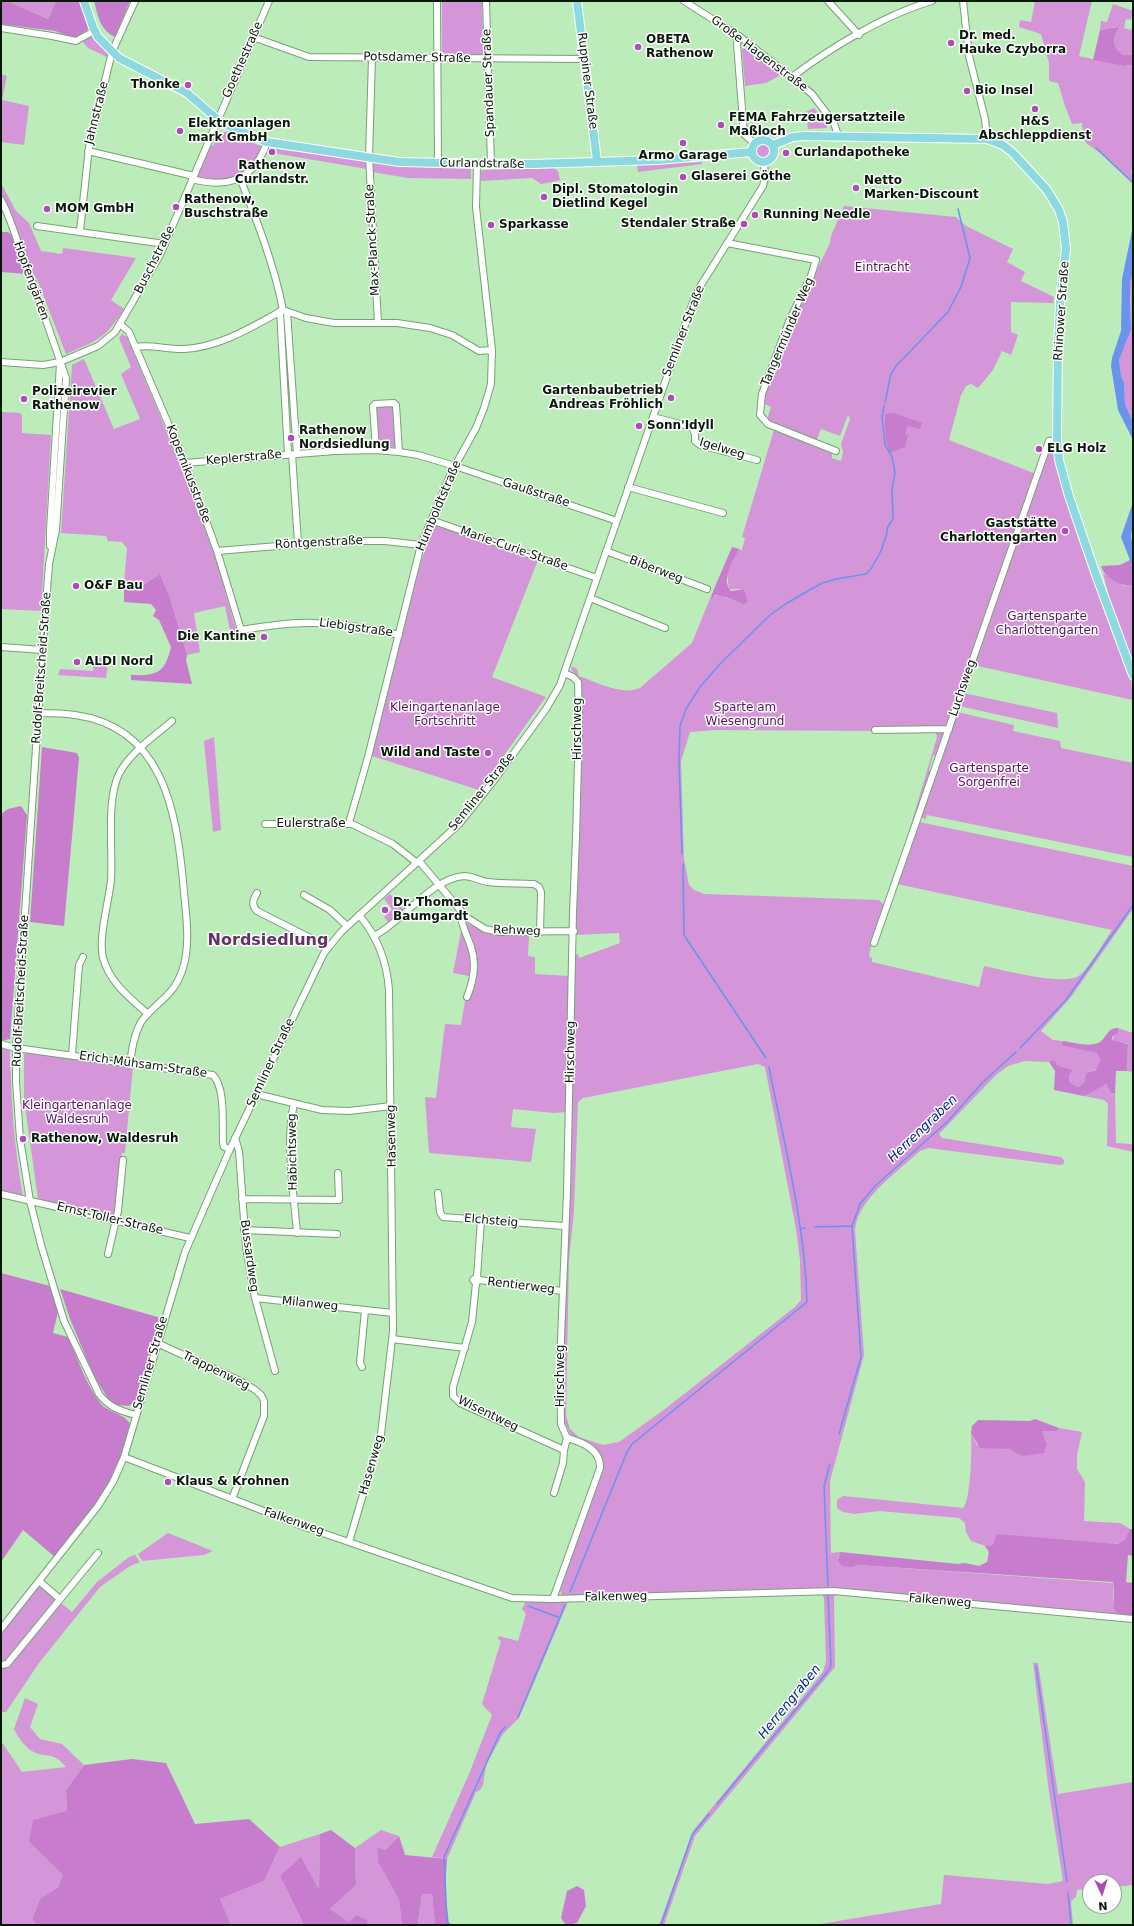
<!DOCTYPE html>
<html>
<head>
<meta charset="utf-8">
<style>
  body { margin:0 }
  #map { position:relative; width:1134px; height:1926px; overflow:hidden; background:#bbecb9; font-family:"DejaVu Sans",sans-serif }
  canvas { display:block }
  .frame { position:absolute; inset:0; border:2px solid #061807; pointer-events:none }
  .north { position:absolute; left:1082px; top:1874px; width:40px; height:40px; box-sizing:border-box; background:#fdfdfd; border:1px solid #9aa19b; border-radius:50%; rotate:176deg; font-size:11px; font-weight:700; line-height:16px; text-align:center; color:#061807 }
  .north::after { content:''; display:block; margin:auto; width:14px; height:18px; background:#ad4db6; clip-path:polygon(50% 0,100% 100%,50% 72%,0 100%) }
</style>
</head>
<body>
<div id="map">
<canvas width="1134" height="1926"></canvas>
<div class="frame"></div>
<div class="north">N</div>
</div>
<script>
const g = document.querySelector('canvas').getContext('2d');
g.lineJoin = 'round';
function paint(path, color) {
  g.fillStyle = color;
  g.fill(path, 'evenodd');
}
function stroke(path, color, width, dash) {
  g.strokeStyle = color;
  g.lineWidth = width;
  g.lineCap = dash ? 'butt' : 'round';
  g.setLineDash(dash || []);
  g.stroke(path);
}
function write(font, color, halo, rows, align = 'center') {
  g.font = font + ' "DejaVu Sans",sans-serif';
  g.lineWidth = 3;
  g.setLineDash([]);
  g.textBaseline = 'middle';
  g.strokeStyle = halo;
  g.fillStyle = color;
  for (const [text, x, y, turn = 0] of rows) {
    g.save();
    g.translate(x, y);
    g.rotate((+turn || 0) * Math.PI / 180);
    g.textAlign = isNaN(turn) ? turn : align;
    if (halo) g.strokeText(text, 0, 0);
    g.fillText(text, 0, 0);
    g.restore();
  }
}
const green = new Path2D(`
  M7,1H56L48,19Z
  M442,1H482L483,55L442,54Z
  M1035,1H1092L1079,56L1123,66L1133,65V163L1131,173H1133V183L1099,152L1087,144L1083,137L1082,123L1072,124L1065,106L1058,83L1049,81V63L1041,34L1019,27L1020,20L1031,22Z
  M1113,4L1133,11L1131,20L1126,19L1124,28L1131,30L1133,25V55H1123C1113,47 1111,40 1118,30L1116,27L1100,30L1101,21L1107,22Z
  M93,36L107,53V57L88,48L82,41Z
  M744,48L781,75L766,83L745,86L742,50Z
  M1,74L7,76L2,100L29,106L24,145L1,142Z
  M814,108L827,124V128L808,129L807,121L803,113Z
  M228,131L262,147L263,150L253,166L231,180H200L197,176L210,145L213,146L219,134Z
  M755 151a8 8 0 1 1 16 0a8 8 0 1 1-16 0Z
  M269,148L366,161L367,169L267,152Z
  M372,162L414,167L471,169V179L408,178L372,172Z
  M702,162V164L638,172L637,165Z
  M554,168L558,171L560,180L557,181L541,184L532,178L481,181V171L484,170Z
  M1,183L16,211L29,223L41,251L62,254L63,248L136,258L111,300L124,309C105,339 98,340 66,354L37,279L29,269L9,211L1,196Z
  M844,206L956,217L966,226L1013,249L1007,262L1025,272L1021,281L1054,297L1053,303L1011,302V332L1018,335L1011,355L1002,351L993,370L978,388L971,384L966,386L961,395L949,440L1036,474L969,666H965L966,670L948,726L875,731L716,730L690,732L681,761L684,859L689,885L694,890L704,894L879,900L884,905L870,944L871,946L869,957L872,958V962L979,987L984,966C1003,970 1066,987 1080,975C1092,964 1103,943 1112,930L897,884L919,822L1133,866V909L1071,997L1041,1031L1053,1040L1062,1041L1061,1042L1097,1053L1100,1061L1097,1069L1086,1073L1084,1083L1078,1087L1069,1082V1075L1073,1070L1057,1065L1051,1061L1049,1062L1025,1061L1008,1066L996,1075L939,1134L942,1138L1061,1157L1064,1160V1164L1060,1165L928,1148L920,1151C899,1171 857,1199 855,1230L864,1355L830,1481L831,1553L840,1552L838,1558L857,1565L1113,1583C1115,1597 1108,1603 1121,1615L841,1590L563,1596L560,1591L603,1461L600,1454L595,1449L570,1434L563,1418L562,1367L567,1227L571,1188L574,955L578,954L579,958L620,943L619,933L576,935L574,894L581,797L582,695L580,678L571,670L572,666L577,669L579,676C597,682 621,696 640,688L692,643L711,596L712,597L720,595L744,605L747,599L744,589H729L727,573L739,549L742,550L745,538L742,537L774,430L829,451L832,454V458L841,461L843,452L841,444L850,419L848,415L840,436L821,429L816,442L767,420L771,407L762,403L796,320L793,319L830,243L831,236ZM758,1064L765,1067L796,1229L800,1260L801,1300L795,1307L665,1409L619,1442L603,1445L579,1437L570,1429L566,1416L569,1259L574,1212L578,1102L583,1098Z
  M1133,273V422L1125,404L1124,382L1121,377L1119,360L1131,321L1130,283Z
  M122,334L127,337L196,502L213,550L237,633L238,639L232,640L225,606L194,613L200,652L187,655L169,595L160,574L142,586L124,584L127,548L122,542L108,541L106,536L61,533L72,365L84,359L114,429L140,419L121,374L131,367L119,338Z
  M393,406L395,447L379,446L376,407Z
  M1,412L20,413L22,415V433L51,435L41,611L1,609Z
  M1049,447H1053L1056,467L1077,535L1116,644L1118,645L1124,666L1126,667L1130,680L1131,679L1133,700L973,665Z
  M435,525L538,560L492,677L546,697L479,790L372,756L420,565L433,526Z
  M1103,573L1124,586L1133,585V662L1112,609Z
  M94,658H102L108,663L106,678L58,675L60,669L93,671Z
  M963,693L1057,713L1058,728L959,706Z
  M957,712L1014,725L1013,731L1060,741L1061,748L1133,763V857L927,815L925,820L921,816Z
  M932,731L946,732L938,756L933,755L929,770L931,772L892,889L937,737L936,733Z
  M214,737L221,830L213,832L204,741Z
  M390,894L405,911L390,924L384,917L392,909L384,899Z
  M463,921C491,936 498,936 529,935L528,956L535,957V974L569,976L567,1112L554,1113L513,1109L511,1127L536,1129L531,1162L429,1153L425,1097L436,1098L445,1024L461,1025L469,976L453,973Z
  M1118,1028L1133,1033V1072L1127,1071L1128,1043L1116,1042L1112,1039L1118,1032Z
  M1,1046L10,1049C11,1099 14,1147 23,1196L1,1192Z
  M27,1051L133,1066L125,1153H122L116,1218L38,1199L24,1099V1055Z
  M1103,1084L1108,1085L1112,1094H1115L1116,1143L1133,1144V1152L1107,1146L1108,1104L1104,1100L1084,1096Z
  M1059,1428L1082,1432L1077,1455V1469L1085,1482L1084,1521L1120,1523L1130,1529L1122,1543L1114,1544L1046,1539L985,1546L971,1541L966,1532L965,1523L959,1518L880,1511L854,1514L843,1512L837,1508V1500L843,1496L963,1508C971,1501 972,1446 971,1433L977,1445C990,1446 1011,1445 1020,1456L1045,1451L1047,1445L1042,1431H1054Z
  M168,1533L213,1551L204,1555L142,1561L138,1554Z
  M135,1555L140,1562L130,1566L100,1587L39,1663L6,1712H1V1633L39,1585L72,1612L97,1582L129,1557Z
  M822,1594H837L834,1597L835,1667L695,1836L664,1925H659L693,1831L823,1672L826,1661L824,1598Z
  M526,1601L568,1602L519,1718L503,1734L486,1765L483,1785L480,1790L476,1792L447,1859L432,1857L469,1774L492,1715L482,1704L501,1641L498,1639L499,1636L518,1641L526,1614L522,1609Z
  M1033,1663H1038L1058,1794L1133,1782V1885L1114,1887V1882H1090V1889L1077,1890L1076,1897L1071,1901L1073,1925H814L941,1904L944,1875L1048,1884L1063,1881L1049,1792Z
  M25,1698L38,1704L30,1727L40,1739L62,1744L84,1765L66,1790L67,1811L29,1842L63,1875L58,1887L40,1899L32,1919L37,1925H1V1741L22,1772L66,1767C51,1749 47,1760 32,1751C26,1748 17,1736 14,1729Z
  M381,1830L399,1836L385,1850L377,1847L378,1862L399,1900L402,1925H367L368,1921L349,1922L330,1909L356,1885L355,1848Z
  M320,1834L319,1891L280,1876L304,1925H231L220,1899L264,1881L280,1847Z
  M422,1894H432L435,1925H419L418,1922Z`);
const forest = new Path2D(`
  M1,1H7L48,19L56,1H80L89,29L74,38L55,31L1,24Z
  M94,1H130L115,37C100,30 98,16 94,1Z
  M1118,27V30C1111,40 1113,47 1123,55H1133V65L1124,66L1093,60L1100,30Z
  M1,232H8L12,235L24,270L27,274L1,272Z
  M889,413L897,414L922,423L920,429L907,426L905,435H908L905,447L890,453C884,440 885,429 885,415Z
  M732,547L739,549C734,561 720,578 731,591L744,589L748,601L744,605L726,597L715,595L713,598L711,596Z
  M1130,560L1133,568V585C1121,588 1104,577 1101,566L1120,565Z
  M160,574L169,595L187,655L186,660L192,684L131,680V675C157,676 165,673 171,647L159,620L153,616L156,610L151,604L124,602V584L142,586Z
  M42,747L77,753L79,758L64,926L30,922Z
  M21,806L27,815L10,1039L1,1041V814L8,809Z
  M1116,1028H1118V1033L1112,1037V1040L1128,1044L1127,1071H1116L1115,1094L1111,1093L1106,1084L1084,1096L1054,1090L1055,1071L1049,1062L1051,1061H1055L1057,1065L1073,1070L1069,1075V1082L1078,1087L1084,1083L1086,1073L1096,1070L1100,1061L1097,1053L1062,1045V1041C1073,1042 1090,1048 1100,1042C1106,1038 1107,1029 1116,1028Z
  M1,1273L50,1286L58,1312L53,1333L68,1337C78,1359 86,1385 101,1404C109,1413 127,1414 130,1425L121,1458L104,1492L55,1557L23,1530L1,1562Z
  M60,1289L161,1318L137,1400L129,1406L117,1405L109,1400L94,1376L70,1319Z
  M1035,1419L1059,1428L1056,1431H1042L1047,1445L1044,1453L1021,1456L1010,1449L980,1448L971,1433L972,1426L978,1420L1030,1421Z
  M1130,1529H1133V1556L1128,1555L1126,1582L1133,1583V1616C1104,1615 1117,1601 1113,1582L857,1565L852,1567L842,1566L838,1561L840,1552L958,1564L965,1563L979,1566L987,1562L989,1552L985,1546L993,1545L997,1534L1118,1544L1124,1540Z
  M132,1759L166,1763L195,1824L249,1819L280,1847L264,1881L220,1899L231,1925H37L32,1919L40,1899L58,1887L63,1875L29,1842L33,1820L67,1811L66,1790L84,1765Z
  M331,1830L355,1848L356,1885L330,1909L349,1922L357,1915L368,1921L367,1925H304L280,1876L301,1857L319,1890L320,1834Z
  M399,1836L405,1855L447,1859L445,1889L449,1925H435L432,1894H422L418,1922L419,1925H402L399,1900L378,1862L377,1847L385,1850Z
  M577,1886L584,1890L586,1906L577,1923L566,1925L561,1918L567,1891Z`);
const water = new Path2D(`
  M1133,226V273L1130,283V300L1131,329L1119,360L1121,376L1124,382L1125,404L1133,422V440L1118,410L1111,366L1112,358L1121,331L1122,279Z
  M1133,502V525L1131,536L1133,547V568L1121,537Z`);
const stream = new Path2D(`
  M1096,148L1133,183
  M885,402L891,374L896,366L948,312L961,287L970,258L958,209
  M682,854L679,760L680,726L686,709L700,687L720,664L770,615L787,603L822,583L836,579L866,574L871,569L881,551L887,533V528L893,519L892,490L895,472L892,457L885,445L882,417L884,406
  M683,864L684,935L766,1058
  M1020,1048L1066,1000L1133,905
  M815,1227L852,1226
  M800,1229L805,1228
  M839,1434L861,1357L852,1226L860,1204L875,1186L947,1122L983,1082L1016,1052
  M828,1586L824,1486L830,1464
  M570,1592L627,1452L632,1444L807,1302C805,1222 784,1144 769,1067
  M528,1606L558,1617
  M1036,1666L1067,1882
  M518,1717L565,1605
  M717,1804L828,1671L831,1665L828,1595
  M1068,1893L1071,1925
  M451,1925L447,1922L444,1857L500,1733L505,1727
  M661,1925L692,1835L709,1814`);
const minor = new Path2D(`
  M437,1L438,163
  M486,1L491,164
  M684,1L739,36L812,94L834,123L838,136
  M828,1L859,35
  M963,1L969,56L985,119L987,139
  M1,28L52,36L76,41L94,31
  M739,36L737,44L744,134L755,144
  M253,37L309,57L584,59
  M372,58L369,157L378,323
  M792,77C830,48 886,14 932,1
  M88,151L194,176
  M240,178C257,221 274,264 283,310
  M192,179C229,189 255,179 267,142
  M1,200C15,226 20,256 33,283L66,378L56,530L49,564L43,643L16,1048V1082L20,1139L30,1201L41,1245L64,1321L99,1394C109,1407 120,1411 136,1415
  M37,226L165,244
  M80,231L89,147L112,52L135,1
  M727,243L816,260L811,276L790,319L762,394L760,415L768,424L836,451
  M280,311L288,454
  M287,312L297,454
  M120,324L129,332L185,463L217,551L241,630V635
  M135,347C153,344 167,350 184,349C220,347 252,327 283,310L306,318L334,323H397L430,328L452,335L479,351L492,350
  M1,362L43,365L60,362L98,346L115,332L160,255L269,1
  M653,417L692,427L695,434V441L700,445L757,460
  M376,450L373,406L375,404L394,403L396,405L399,452
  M292,454L298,543
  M185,463L335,451L376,450L399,452L418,455L455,466L617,521
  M628,487L723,513
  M431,520L597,578
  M50,546V530L60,364
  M217,551L339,541H385L421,545
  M606,551L707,589
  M590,598L665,628
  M241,630C265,626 290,622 314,623C343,623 371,629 399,635
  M1,647L43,650
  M39,713C51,713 63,713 75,715C162,727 176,809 183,881C185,910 192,943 182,971C173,998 154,1003 141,1022C134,1035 132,1049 130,1063
  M875,730L949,729
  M349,823L368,757L421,545L451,473L476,428L484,408L491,384L492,350L476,207L477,164
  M265,824H352L393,844L417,863
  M419,861L466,917L485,929L500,932L574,931
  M257,893C253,900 251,905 257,911L328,947
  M304,895L330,910L347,926
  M460,911C461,925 467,935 471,947C477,964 473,982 467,997
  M374,936C404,921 430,879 464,876C472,876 480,881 488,882C503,884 519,883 534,884L539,887L541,892L540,932
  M874,943L1049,441L1057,440
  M148,1014C130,998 110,983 103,958C98,938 109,901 111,880C113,849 106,801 119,774C130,752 154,737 172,721
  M1,1044L16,1048L213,1075C226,1089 222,1125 223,1143L224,1147L230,1149
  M72,1055L79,965L83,957
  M256,1094L322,1110L349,1111L391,1106
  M294,1104C285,1141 294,1195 297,1233
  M235,1138L239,1151L246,1247L255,1298L275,1371
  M438,1193L440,1212L443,1217L564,1226
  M1,1194L190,1238
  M242,1199L339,1200L338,1173
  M244,1230L337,1234
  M108,1254L118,1211L123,1160
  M477,1277L481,1220
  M479,1280L562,1291
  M476,1283L479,1280L477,1277L473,1280L476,1283L472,1322L453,1387V1396L460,1403L564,1450
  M255,1298L393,1313
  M392,1339L465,1348
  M157,1343L238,1380L254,1389L261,1395L264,1401V1416L232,1499
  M362,1367L360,1363L365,1310
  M124,1457L305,1527L512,1598L553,1599L834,1591L1133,1619
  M554,1493L563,1463L564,1450L567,1438
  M349,1542L381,1434L393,1331L389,990C387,963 377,936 359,915
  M39,1581L60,1599
  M553,1599L600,1468C601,1450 583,1442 567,1438L561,1424L560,1363L567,1192L573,913L576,838L579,722L578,682L573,677L564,673
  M1,1629L98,1506L113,1482L124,1457L185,1252L230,1149L324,953L341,932L460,823L495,779L546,709L560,685L564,673L693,302L701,285L763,186L765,178L764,162
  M1,1665L7,1664L98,1553`);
const major = new Path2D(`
  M84,1L93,27L98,37L119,58L187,93L217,119L226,125L267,142L399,162L446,163L533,164L657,160L752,152
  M577,1L597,161
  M752 151a11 11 0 1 1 22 0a11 11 0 1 1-22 0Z
  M773,145L793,137L805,136L987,139L1003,145L1013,153L1047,190L1059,210L1063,222L1066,249L1060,302L1058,346L1057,440L1059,460L1069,496L1095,572L1133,675`);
const markers = [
  [951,43,4,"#ad4db6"],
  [638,47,4,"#ad4db6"],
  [188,85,4,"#ad4db6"],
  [967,91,4,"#ad4db6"],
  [1035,109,4,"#ad4db6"],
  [721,125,4,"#ad4db6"],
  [180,131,4,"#ad4db6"],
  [683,143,4,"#ad4db6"],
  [272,152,4,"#ad4db6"],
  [786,153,4,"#ad4db6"],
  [683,177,4,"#ad4db6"],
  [856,188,4,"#ad4db6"],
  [544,197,4,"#ad4db6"],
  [176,207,4,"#ad4db6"],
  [47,209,4,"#ad4db6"],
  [755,215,4,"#ad4db6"],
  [744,224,4,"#ad4db6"],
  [491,225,4,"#ad4db6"],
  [671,398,4,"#ad4db6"],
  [24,399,4,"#ad4db6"],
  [639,426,4,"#ad4db6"],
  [291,438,4,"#ad4db6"],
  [1039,449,4,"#ad4db6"],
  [1065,531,4,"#ad4db6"],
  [76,586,4,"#ad4db6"],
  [264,637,4,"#ad4db6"],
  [77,662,4,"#ad4db6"],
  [488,753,4,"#ad4db6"],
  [385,910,4,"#ad4db6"],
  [23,1139,4,"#ad4db6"],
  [168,1482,4,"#ad4db6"]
];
const poiNames = [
  ["Dr. med.",959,36],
  ["Hauke Czyborra",959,50],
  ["OBETA",646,40],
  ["Rathenow",646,54],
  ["Thonke",180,85,"right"],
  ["Bio Insel",975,91],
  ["FEMA Fahrzeugersatzteile",729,118],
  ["Maßloch",729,132],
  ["H&S",1035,122,"center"],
  ["Abschleppdienst",1035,136,"center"],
  ["Elektroanlagen",188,124],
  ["mark GmbH",188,138],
  ["Curlandapotheke",794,153],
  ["Armo Garage",683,156,"center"],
  ["Rathenow",272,166,"center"],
  ["Curlandstr.",272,180,"center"],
  ["Glaserei Göthe",691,177],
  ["Netto",864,181],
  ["Marken-Discount",864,195],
  ["Dipl. Stomatologin",552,190],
  ["Dietlind Kegel",552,204],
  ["Rathenow,",184,200],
  ["Buschstraße",184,214],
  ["MOM GmbH",55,209],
  ["Running Needle",763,215],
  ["Stendaler Straße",736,224,"right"],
  ["Sparkasse",499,225],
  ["Gartenbaubetrieb",663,391,"right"],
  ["Andreas Fröhlich",663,405,"right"],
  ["Polizeirevier",32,392],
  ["Rathenow",32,406],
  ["Sonn'Idyll",647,426],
  ["Rathenow",299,431],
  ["Nordsiedlung",299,445],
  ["ELG Holz",1047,449],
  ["Gaststätte",1057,524,"right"],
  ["Charlottengarten",1057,538,"right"],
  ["O&F Bau",84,586],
  ["Die Kantine",256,637,"right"],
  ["ALDI Nord",85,662],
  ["Wild and Taste",480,753,"right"],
  ["Dr. Thomas",393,903],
  ["Baumgardt",393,917],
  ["Rathenow, Waldesruh",31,1139],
  ["Klaus & Krohnen",176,1482]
];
const streetNames = [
  ["Große Hagenstraße",759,54,37],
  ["Potsdamer Straße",417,58,1],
  ["Goethestraße",243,60,-66],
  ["Ruppiner Straße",587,81,83],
  ["Spandauer Straße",489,83,-92],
  ["Jahnstraße",97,113,-76],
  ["Curlandstraße",482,164,1],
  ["Max-Planck-Straße",373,240,-93],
  ["Buschstraße",155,260,-63],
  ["Hopfengärten",31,281,70],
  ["Rhinower Straße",1062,311,-86],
  ["Semliner Straße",684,331,-69],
  ["Tangermünder Weg",788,332,-67],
  ["Igelweg",722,449,17],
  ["Keplerstraße",244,458,-5],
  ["Kopernikusstraße",188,474,69],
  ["Gaußstraße",536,493,18],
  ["Humboldtstraße",439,506,-67],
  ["Röntgenstraße",319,543,-3],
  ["Marie-Curie-Straße",514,549,19],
  ["Biberweg",656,570,21],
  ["Liebigstraße",356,628,8],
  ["Rudolf-Breitscheid-Straße",42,668,-86],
  ["Luchsweg",963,688,-71],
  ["Hirschweg",578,729,-90],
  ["Semliner Straße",482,792,-51],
  ["Eulerstraße",311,824],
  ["Rehweg",517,931,2],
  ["Rudolf-Breitscheid-Straße",21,991,-87],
  ["Hirschweg",571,1052,-89],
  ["Semliner Straße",271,1063,-65],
  ["Erich-Mühsam-Straße",143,1065,8],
  ["Hasenweg",392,1136,-91],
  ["Habichtsweg",293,1152,-91],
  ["Ernst-Toller-Straße",110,1219,13],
  ["Elchsteig",491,1221,5],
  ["Bussardweg",249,1256,82],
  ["Rentierweg",521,1286,7],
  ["Milanweg",310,1304,6],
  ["Semliner Straße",151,1363,-74],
  ["Trappenweg",216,1371,26],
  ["Hirschweg",561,1376,-90],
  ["Wisentweg",488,1414,26],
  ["Hasenweg",372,1465,-74],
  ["Falkenweg",294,1522,19],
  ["Falkenweg",616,1597,-1],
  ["Falkenweg",940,1601,5]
];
const parkNames = [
  ["Eintracht",882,268],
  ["Gartensparte",1047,617],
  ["Charlottengarten",1047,631],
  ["Kleingartenanlage",445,708],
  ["Fortschritt",445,722],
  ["Sparte am",745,708],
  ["Wiesengrund",745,722],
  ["Gartensparte",989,769],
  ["Sorgenfrei",989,783],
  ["Kleingartenanlage",77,1106],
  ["Waldesruh",77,1120]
];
const waterNames = [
  ["Herrengraben",923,1129,-44],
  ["Herrengraben",790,1702,-51]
];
const districtNames = [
  ["Nordsiedlung",268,941]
];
paint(green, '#d496d9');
paint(forest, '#c87cce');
paint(water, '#6993ed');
stroke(stream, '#6993ed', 1.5);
stroke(minor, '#74a373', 8);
stroke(major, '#fff', 10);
stroke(minor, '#fff', 6);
stroke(major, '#8dd9e0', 8);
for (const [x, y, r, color] of markers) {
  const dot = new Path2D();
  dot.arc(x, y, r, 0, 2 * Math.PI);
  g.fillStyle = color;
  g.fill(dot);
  stroke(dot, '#fdfdfd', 1.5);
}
write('bold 12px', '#061807', '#fdfdfd', poiNames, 'left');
write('12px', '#061807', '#fdfdfd', streetNames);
write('12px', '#591460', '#fdfdfd', parkNames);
write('italic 13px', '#04248b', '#fdfdfd', waterNames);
write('bold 16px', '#613265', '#fdfdfd', districtNames);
</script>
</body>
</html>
